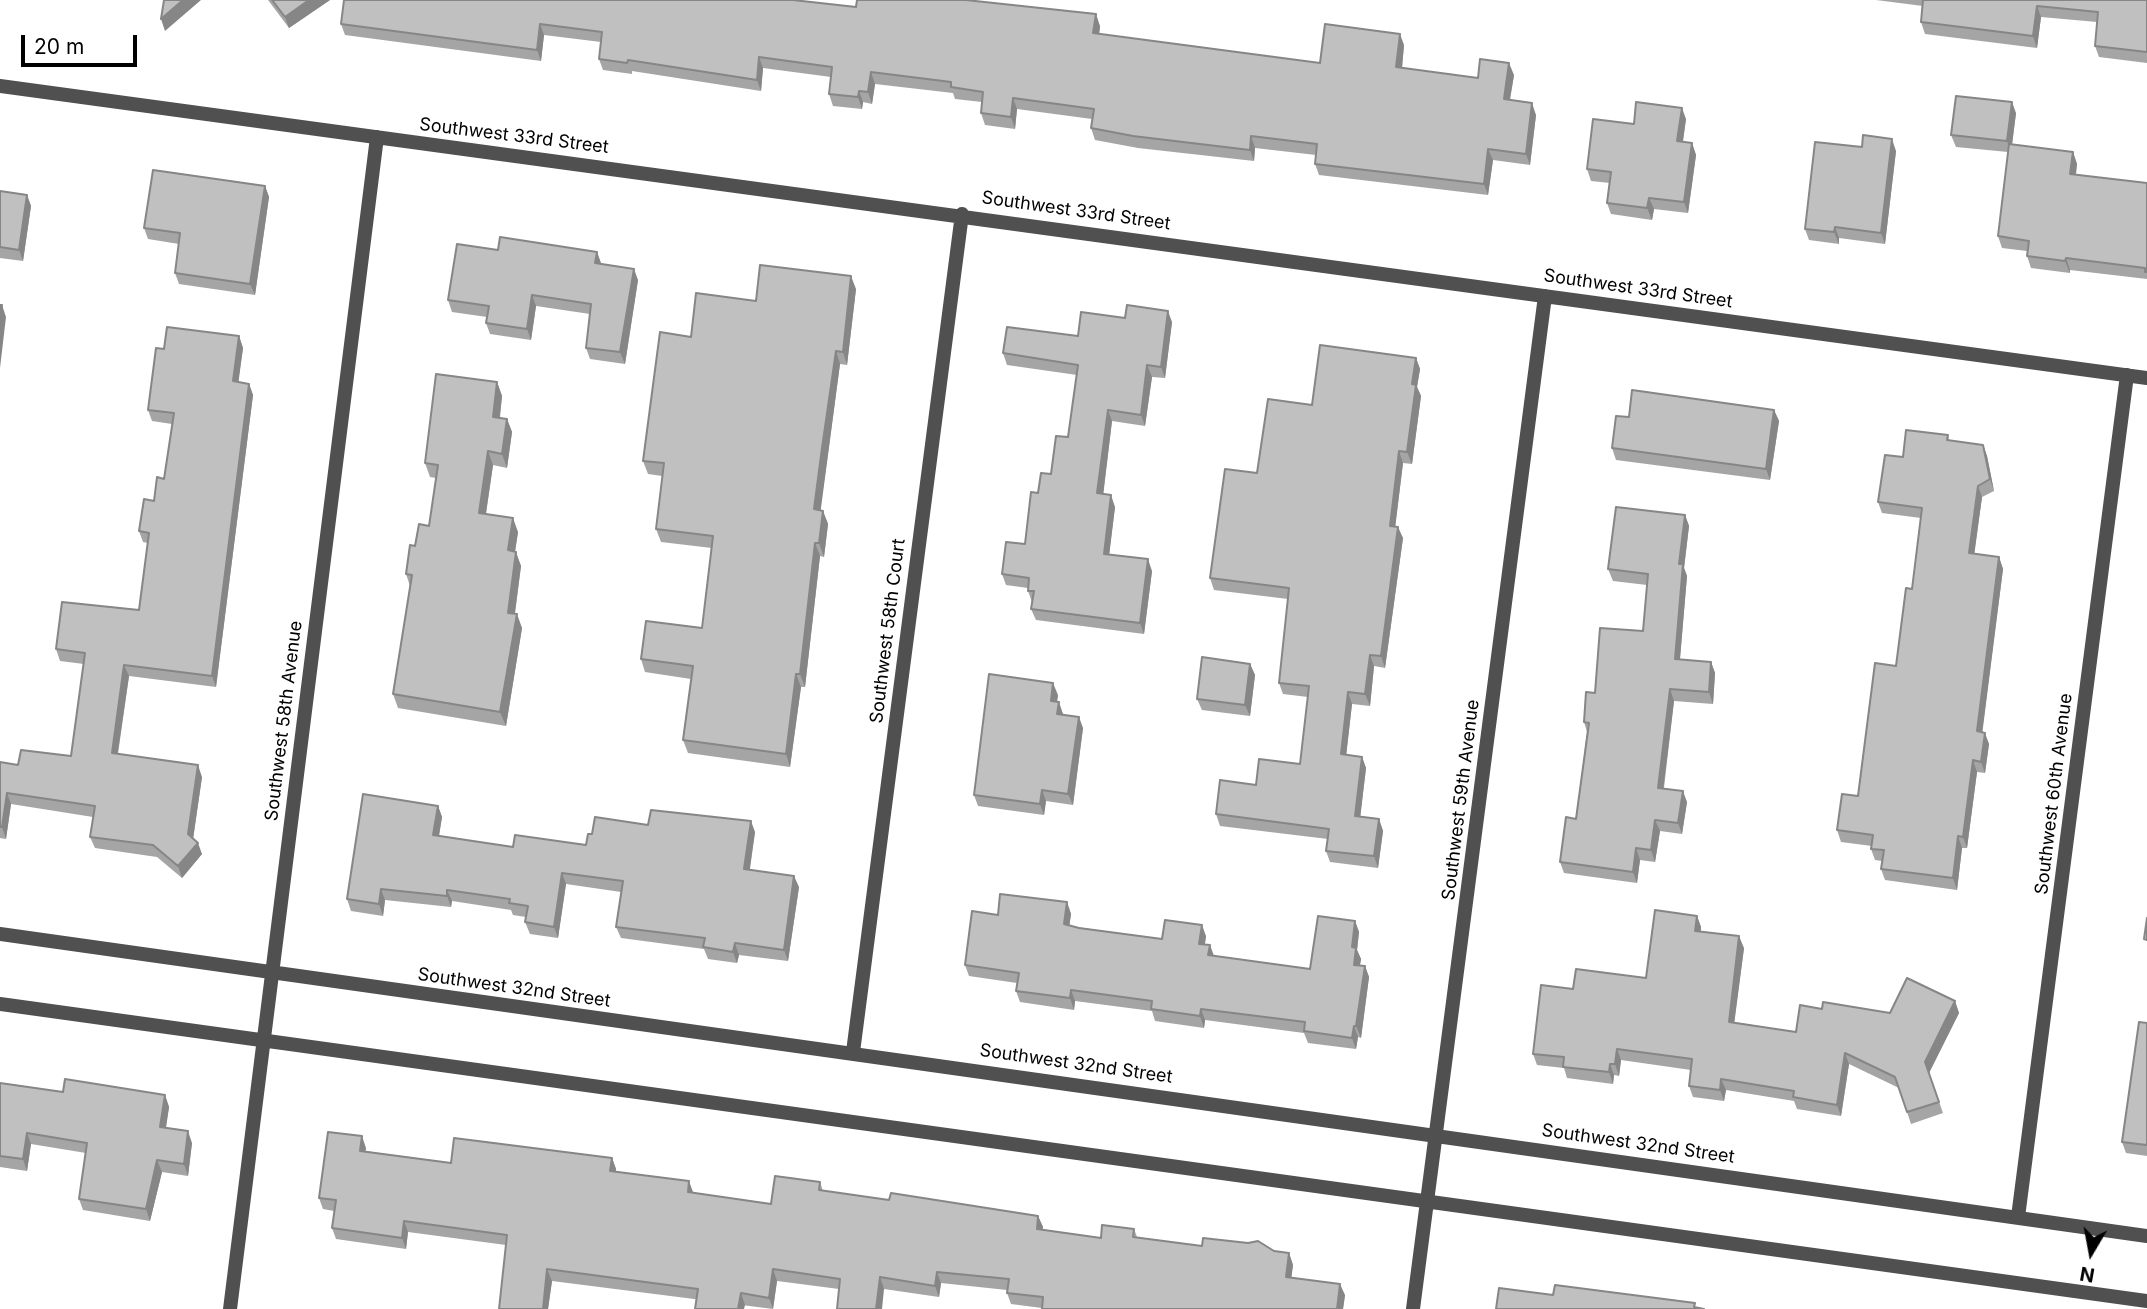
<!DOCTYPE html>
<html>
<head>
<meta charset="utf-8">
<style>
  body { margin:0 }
  #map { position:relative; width:2147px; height:1309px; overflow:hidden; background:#fff; font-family:Inter,sans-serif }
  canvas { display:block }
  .north { position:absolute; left:2056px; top:1218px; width:70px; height:70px; -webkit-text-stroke:5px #fff; paint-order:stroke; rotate:190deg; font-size:19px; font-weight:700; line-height:28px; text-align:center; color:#000 }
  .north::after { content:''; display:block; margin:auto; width:24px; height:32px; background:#000; clip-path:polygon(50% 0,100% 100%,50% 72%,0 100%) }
  .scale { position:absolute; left:21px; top:35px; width:116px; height:32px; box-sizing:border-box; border:4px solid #000; border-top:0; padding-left:9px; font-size:21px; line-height:24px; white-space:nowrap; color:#000; -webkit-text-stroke:5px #fff; paint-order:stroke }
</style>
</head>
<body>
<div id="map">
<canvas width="2147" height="1309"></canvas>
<div class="north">N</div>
<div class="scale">20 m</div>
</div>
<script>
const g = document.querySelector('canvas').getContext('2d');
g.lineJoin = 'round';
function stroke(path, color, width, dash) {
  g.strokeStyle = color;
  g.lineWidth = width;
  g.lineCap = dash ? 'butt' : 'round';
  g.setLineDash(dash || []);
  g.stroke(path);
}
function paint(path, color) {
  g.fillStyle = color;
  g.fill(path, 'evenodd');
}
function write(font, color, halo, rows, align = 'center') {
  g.font = font + ' Inter,sans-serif';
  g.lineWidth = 7;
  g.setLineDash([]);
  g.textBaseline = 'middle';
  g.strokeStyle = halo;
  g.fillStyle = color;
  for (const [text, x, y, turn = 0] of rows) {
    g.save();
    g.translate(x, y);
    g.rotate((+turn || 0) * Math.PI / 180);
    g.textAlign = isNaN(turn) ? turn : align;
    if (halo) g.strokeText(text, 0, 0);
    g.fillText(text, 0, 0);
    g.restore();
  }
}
const minor = new Path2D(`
  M0,86L2147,378
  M0,934L2147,1236
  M0,1004L2147,1301
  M853,1052L962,214
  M2018,1217L2127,375
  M230,1309L377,137
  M1413,1309L1545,296`);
const wall = new Path2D(`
  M268,0H330L289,28Z
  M1876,0H2147V63L2099,57L2095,46L2097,22L2041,17L2037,48L1925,34L1921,22L1923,6Z
  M798,1L856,7L1100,26L1099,34L1320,63L1404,45L1402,68L1478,78L1514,75L1510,100L1536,115L1530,165L1493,160L1488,195L1319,175L1315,164L1316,155L1255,148L1254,161L1138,148L1095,140L1091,128L1092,119L1017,109L1015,129L985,125L981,113L982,102L955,99L953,93L875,84L872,104L863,102L862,109L833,106L829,94L831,77L763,68L761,91L632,71V74L603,70L599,59L601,42L544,35L541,61L345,35L341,24Z
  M2016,113L2012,144L2073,152L2077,164L2076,175L2147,183V279L2070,270V273L2031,268L2027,256V251L2002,248L1998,236L2008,152L1956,147L1951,135Z
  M1686,119L1683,142L1692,143L1696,155L1688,213L1654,209L1652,220L1611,214L1607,203L1610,183L1591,181L1587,169L1634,124Z
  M1862,147L1896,151L1885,244L1839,238V244L1809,240L1805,229Z
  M265,186L269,197L255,295L179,284L175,273L179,244L148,239L144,228Z
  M0,191L27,195L31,206L23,261L0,258Z
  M498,250L597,252L601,264L638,280L625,364L590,359L586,348L590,314L536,306L531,340L490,334L486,323L487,317L452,312L448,300Z
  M856,289L847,365L840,364L827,461L820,510L823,511L828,524L824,557L820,556L805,687H801L790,767L688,753L683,740L691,679L645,672L641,659L702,628L712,548L661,542L656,529L662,476L648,474L643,461L756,301Z
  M1125,318L1172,322L1165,378L1152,377L1145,426L1112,421L1103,494L1115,507L1109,554L1152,571L1144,634L1036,620L1031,609L1032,602L1028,591V588L1006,585L1002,574L1025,544L1038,493L1051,474L1068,437L1077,375L1007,365L1003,353L1078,336Z
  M239,336L243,348L238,382L249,384L253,395L216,687L129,676L118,754L202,777L193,839L202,854L182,878L157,857L95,848L90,837L93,817L11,804L6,839L0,838V762L18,765L71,756L84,664L60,661L56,649L139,610L148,543L143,542L139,531L164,479L172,424L152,421L148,410L164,349Z
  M1416,358L1420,369L1417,387L1421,396L1412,464L1403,463L1395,527L1403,538L1385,668L1374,666L1370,706L1352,704L1346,755L1362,757L1366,768L1360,817L1379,819L1383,831L1378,868L1330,862L1326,851L1328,839L1220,826L1216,814L1256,785L1300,764L1308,697L1283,694L1279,683L1288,599L1214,590L1210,578L1257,473L1312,405Z
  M497,382L502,396L500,418L507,419L512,432L507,468L493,465L486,514L518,532L515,552L521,566L515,614L522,628L506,726L398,708L393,694L410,586L406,574L415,546L429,526L436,478L430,477L425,463Z
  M1774,410L1779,421L1770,480L1616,460L1612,448L1629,417Z
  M1948,435L1949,440L1983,445L1987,456L1994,491L1982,497L1974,554L1999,557L2003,569L1982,732L1989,744L1985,773L1977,772L1967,848H1962L1957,890L1885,880L1881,869L1882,861L1875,860L1871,849L1872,846L1841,842L1837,830L1858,796L1896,666L1912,589L1921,518L1882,513L1878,502L1903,457Z
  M1685,515L1689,526L1684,568L1687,576L1680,659L1711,662L1715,673L1713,704L1674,701L1664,788L1687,802L1682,834L1660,831L1655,862L1640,860L1637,883L1564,873L1560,862L1576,819L1587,732L1584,722L1595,693L1643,631L1647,585L1613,581L1608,569Z
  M1250,664L1255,675L1250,716L1202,710L1197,699Z
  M1058,695L1057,702L1063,714L1083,728L1073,805L1046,801L1044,815L978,806L974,795Z
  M438,806L442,817L439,836L513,847L586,845L592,834L648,825L755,832L750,869L799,887L788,961L739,955L737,963L708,959L704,949L621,938L616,927L621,892L566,884L558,938L530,934L525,922L526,917L513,915L511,910L452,901L451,907L385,900L383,916L351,911L347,899Z
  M1067,902L1071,914L1069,926L1162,939L1206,936L1205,944L1210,945L1213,956L1310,969L1355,921L1359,932L1357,950L1361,959L1360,965L1365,966L1369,977L1361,1038L1358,1037L1356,1049L1308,1043L1304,1033L1205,1020L1204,1028L1155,1021L1152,1011L1075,1001L1074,1010L1020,1002L1016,991L1017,983L969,976L965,965L998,915Z
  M1697,916L1701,927V932L1744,948L1734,1022L1796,1032L1822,1009L1890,1013L1955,1001L1959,1013L1929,1073L1943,1113L1911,1124L1899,1088L1849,1064L1841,1116L1797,1109L1794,1101L1726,1090L1724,1101L1693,1097L1689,1086L1691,1070L1621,1060L1619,1076L1614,1075L1613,1084L1567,1078L1564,1068L1537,1065L1533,1054L1573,989L1646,978Z
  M2147,1023V1156L2126,1153L2122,1142Z
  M0,1083L63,1092L165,1095L169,1107L166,1128L192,1143L188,1176L162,1172L150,1221L83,1210L79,1199L86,1153L31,1144L27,1171L0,1167Z
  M366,1148L365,1151L451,1163L612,1158L616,1169V1172L693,1193L771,1204L820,1182L823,1191L889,1200L1038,1216L1043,1227L1042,1230L1101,1238L1134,1229L1137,1237L1202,1246L1289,1253L1293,1265L1291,1278L1345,1295L1343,1309H1042V1308L1011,1304L1007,1293V1290L941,1283L939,1297L884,1289H839L777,1281L773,1309L552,1281L548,1309H499L506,1245L408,1232L406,1249L336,1239L332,1228L334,1211L323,1209L319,1198Z`);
const shadedWall = new Path2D(`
  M183,0H201L165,31L161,19Z
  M309,0H330L289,28L285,17Z
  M2037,6L2041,17L2037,48L2033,36Z
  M1096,14L1100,26L1098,44L1093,33Z
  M540,24L544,35L541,61L537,50Z
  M1400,34L1404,45L1401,78L1396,67Z
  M759,57L763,68L761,91L757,80Z
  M1509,63L1514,75L1508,110L1504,99Z
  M871,72L875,84L872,104L868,92Z
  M859,91L863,102L862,109L858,97Z
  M1013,98L1017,109L1015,129L1011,117Z
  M2012,102L2016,113L2011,153L2007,141Z
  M1532,103L1536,115L1530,165L1526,154Z
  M1682,108L1686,119L1681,153L1677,141Z
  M1251,136L1255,148L1254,161L1250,150Z
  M1892,139L1896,151L1885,244L1881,233Z
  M1692,143L1696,155L1688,213L1684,202Z
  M1488,149L1493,160L1488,195L1484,184Z
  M2073,152L2077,164L2074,186L2070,174Z
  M265,186L269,197L255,295L250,284Z
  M27,195L31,206L23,261L19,250Z
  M1649,198L1654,209L1652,220L1647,208Z
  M1835,227L1839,238V244L1834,232Z
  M597,252L601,263L599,274L595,263Z
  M2066,258L2070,270V273L2065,261Z
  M634,269L638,280L625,364L620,352Z
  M851,276L856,289L847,365L843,352Z
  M532,295L536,306L531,340L527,329Z
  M2,305L6,317L0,368V324Z
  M1168,311L1172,322L1165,378L1161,367Z
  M239,336L243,348L237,393L233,381Z
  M836,351L840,364L819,523L814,509Z
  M1416,358L1420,369L1417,387L1421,396L1412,464L1407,452L1412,384Z
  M1147,365L1152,377L1145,426L1141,415Z
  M497,382L502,396L498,431L493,417Z
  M249,384L253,395L216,687L212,676Z
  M1108,410L1112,421L1102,505L1097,493Z
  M1774,410L1779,421L1770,480L1766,469Z
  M507,419L512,432L507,468L502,454Z
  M1983,445L1987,456L1994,491L1990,479Z
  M488,451L493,465L484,526L479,513Z
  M1399,451L1403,463L1394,537L1390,526Z
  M1978,486L1982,497L1973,564L1969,553Z
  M1111,495L1115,507L1108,565L1104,554Z
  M823,511L828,524L824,557L819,543Z
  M1685,515L1689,526L1684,568L1687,576L1679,670L1675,659L1679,564Z
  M513,518L518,532L513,564L508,550Z
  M1398,527L1403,538L1385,668L1381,656Z
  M815,543L820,556L805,687L800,674Z
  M516,552L521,566L513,626L508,613Z
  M1999,557L2003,569L1981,743L1977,731Z
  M1148,559L1152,571L1144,634L1140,623Z
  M517,614L522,628L506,726L500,712Z
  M1370,655L1374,666L1370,706L1365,694Z
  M1711,662L1715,673L1713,704L1709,692Z
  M1250,664L1255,675L1250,716L1245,705Z
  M124,665L129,676L116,764L112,753Z
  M796,674L801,687L790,767L786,754Z
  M1053,683L1058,695L1055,712L1051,701Z
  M1670,689L1674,701L1662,799L1658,788Z
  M1348,692L1352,704L1345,766L1341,754Z
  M1059,702L1063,714L1062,725L1057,714Z
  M1079,717L1083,728L1073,805L1068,794Z
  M1985,733L1989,744L1985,773L1981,762Z
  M1362,757L1366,768L1359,828L1355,816Z
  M1973,760L1977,772L1967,848L1963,837Z
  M198,765L202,777L192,846L188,834Z
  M1042,790L1046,801L1044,815L1040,804Z
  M1683,791L1687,802L1682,834L1678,823Z
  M7,793L11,804L6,839L2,827Z
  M438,806L442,817L437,847L433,835Z
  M1379,819L1383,831L1378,868L1374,856Z
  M1655,820L1660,831L1655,862L1651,850Z
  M751,821L755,832L748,880L744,869Z
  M1958,836L1962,848L1957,890L1953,878Z
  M198,843L202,854L182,878L178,866Z
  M1636,848L1640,860L1637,883L1633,872Z
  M562,873L566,884L558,938L554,927Z
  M794,876L799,887L788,961L784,950Z
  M381,889L385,900L383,916L379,904Z
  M447,890L452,901L451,907L447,896Z
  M1067,902L1071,914L1068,936L1064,924Z
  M1697,916L1701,927L1700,943L1695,931Z
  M1355,921L1359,932L1357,950L1361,959L1358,976L1354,965L1352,947Z
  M1202,925L1206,936L1203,955L1199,944Z
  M1739,936L1744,948L1733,1033L1729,1022Z
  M735,943L739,955L737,963L733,952Z
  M1210,945L1214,956L1208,955Z
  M1365,966L1369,977L1361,1038L1356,1026Z
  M1071,990L1075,1001L1074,1010L1070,998Z
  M1955,1001L1959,1013L1929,1073L1943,1113L1925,1062Z
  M1201,1009L1205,1020L1204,1028L1200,1016Z
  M1354,1026L1358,1037L1356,1049L1352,1038Z
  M1617,1049L1621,1060L1619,1076L1615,1064Z
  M1845,1053L1849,1064L1841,1116L1837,1105Z
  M1610,1064L1614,1075L1613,1084L1609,1072Z
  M1721,1079L1726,1090L1724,1101L1720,1090Z
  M165,1095L169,1107L164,1139L160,1127Z
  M188,1131L192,1143L188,1176L184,1164Z
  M27,1133L31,1144L27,1171L23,1159Z
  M362,1136L366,1148L364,1162L360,1151Z
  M612,1158L616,1169L614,1182L610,1171Z
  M157,1160L162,1172L150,1221L146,1209Z
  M689,1181L693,1192H688Z
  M1038,1216L1043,1227L1041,1240L1037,1229Z
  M404,1221L408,1232L406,1249L402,1238Z
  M1289,1253L1293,1265L1290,1289L1286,1277Z
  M547,1269L552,1281L548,1309H543Z
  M773,1269L777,1281L773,1309L769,1298Z
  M937,1272L941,1283L939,1297L935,1286Z
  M880,1277L884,1289L882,1309H876Z
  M1340,1284L1345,1295L1343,1309H1337Z
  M741,1293L745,1305L744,1309H738Z`);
const building = new Path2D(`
  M164,0H183L161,19Z
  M272,0H309L285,17Z
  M344,0H793L856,7L857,0H966L1096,14L1093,33L1320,63L1325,24L1400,34L1396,67L1478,78L1480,59L1509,63L1504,99L1532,103L1526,154L1488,149L1484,184L1315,164L1317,144L1251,136L1250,150L1133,136L1091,128L1094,109L1013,98L1011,117L981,113L983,92L951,87V82L871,72L868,92L859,91L858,97L829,94L832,67L759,57L757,80L628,60L627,63L599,59L602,32L540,24L537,50L341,24Z
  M1923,0H2147V52L2095,46L2098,12L2037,6L2033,36L1921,22Z
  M1956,96L2012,102L2007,141L1951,135Z
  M1636,102L1682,108L1677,141L1692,143L1684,202L1649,198L1647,208L1607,203L1611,172L1587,169L1593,119L1634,124Z
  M1863,135L1892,139L1881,233L1835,227L1834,232L1805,229L1815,142L1862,147Z
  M2009,144L2073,152L2070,174L2147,183V272H2145V268L2066,258L2065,261L2027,256L2029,241L1998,236Z
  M153,170L265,186L250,284L175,273L180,233L144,228Z
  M0,191L27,195L19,250L0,247Z
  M500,237L597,252L595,263L634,269L620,352L586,348L591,304L532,295L527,329L486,323L489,306L448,300L457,244L498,250Z
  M760,265L851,276L843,352L836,351L822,448L814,509L823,511L819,543H815L800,674H796L786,754L683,740L693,666L641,659L646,621L702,628L713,536L656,529L664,463L643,461L660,332L691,337L696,293L756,301Z
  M0,305H2L0,324Z
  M1127,305L1168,311L1161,367L1147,365L1141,415L1108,410L1097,493L1111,495L1104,554L1148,559L1140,623L1031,609L1034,591H1028L1029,578L1002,574L1006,542L1025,544L1031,492L1038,493L1041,473L1051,474L1056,436L1068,437L1078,365L1003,353L1007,327L1078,336L1081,312L1125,318Z
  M167,327L239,336L233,381L249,384L212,676L124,665L112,753L198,765L188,834L198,843L178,866L153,845L90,837L95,806L7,793L2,827H0V762L18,765L21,750L71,756L85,653L56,649L62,602L139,610L149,533L139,531L144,499L154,501L157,477L164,479L174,413L148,410L156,348L164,349Z
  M1320,345L1416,358L1412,384L1416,385L1407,452L1399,451L1390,526L1398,527L1381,656L1370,655L1365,694L1348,692L1341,754L1362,757L1355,816L1379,819L1374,856L1326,851L1329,829L1216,814L1220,780L1256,785L1259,759L1300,764L1309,686L1279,683L1289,588L1210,578L1225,469L1257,473L1268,399L1312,405Z
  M436,374L497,382L493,417L507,419L502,454L488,451L479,513L513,518L508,550L516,552L508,613L517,614L500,712L393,694L412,575L406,574L410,545L415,546L419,524L429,526L438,465L425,463Z
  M1632,390L1774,410L1766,469L1612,448L1616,416L1629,417Z
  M1906,430L1948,435L1947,440L1983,445L1990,479L1978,486L1969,553L1999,557L1977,731L1985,733L1981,762L1973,760L1963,837L1958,836L1953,878L1881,869L1884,850L1871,849L1873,835L1837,830L1842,794L1858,796L1875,663L1896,666L1906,588L1912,589L1922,508L1878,502L1885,455L1903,457Z
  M1616,507L1685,515L1679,564H1683L1675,659L1711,662L1709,692L1670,689L1658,788L1683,791L1678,823L1655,820L1651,850L1636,848L1633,872L1560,862L1566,817L1576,819L1589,723L1584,722L1586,692L1595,693L1600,628L1643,631L1648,574L1608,569Z
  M1202,657L1250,664L1245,705L1197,699Z
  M989,674L1053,683L1051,701L1059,702L1057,714L1079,717L1068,794L1042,790L1040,804L974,795Z
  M363,794L438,806L433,835L513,847L515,835L586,845L588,834H592L595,817L648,825L651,810L751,821L744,869L794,876L784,950L735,943L733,952L703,947L705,938L616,927L623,881L562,873L554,927L525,922L528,906L509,903L510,899L447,890V896L381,889L379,904L347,899Z
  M1000,894L1067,902L1064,924L1079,928L1162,939L1165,920L1202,925L1199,944L1210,945L1208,955L1310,969L1318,916L1355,921L1352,947L1356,948L1354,965L1365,966L1356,1026H1354L1352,1038L1304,1031L1305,1022L1201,1009L1200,1016L1151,1009L1152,1001L1071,990L1070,998L1016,991L1019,973L965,965L972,911L998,915Z
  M1655,910L1697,916L1695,931L1739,936L1729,1022L1796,1032L1800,1005L1822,1009L1823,1002L1890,1013L1907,978L1955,1001L1925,1062L1939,1102L1907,1112L1895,1077L1845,1053L1837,1105L1793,1097L1794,1091L1721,1079L1720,1090L1689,1086L1692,1059L1617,1049L1615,1064H1610L1609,1072L1563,1067L1564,1057L1533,1054L1541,985L1573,989L1576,969L1646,978Z
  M2147,918V940L2144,939Z
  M2139,1022L2147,1023V1145L2122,1142Z
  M65,1079L165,1095L160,1127L188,1131L184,1164L157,1160L146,1209L79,1199L87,1143L27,1133L23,1159L0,1156V1083L63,1092Z
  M328,1132L362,1136L360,1151L451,1163L454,1138L612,1158L610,1171L689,1181L688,1192L771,1204L775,1176L820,1182L819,1190L889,1200L891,1193L1038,1216L1037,1229L1101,1238L1102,1225L1134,1229L1133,1237L1202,1246L1203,1238L1248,1243L1258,1241L1274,1251L1289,1253L1286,1277L1340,1284L1337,1309H1042L1043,1297L1007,1293L1009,1279L937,1272L935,1286L880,1277L876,1309H837L840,1279L773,1269L769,1298L741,1293L738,1309H695L698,1289L547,1269L543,1309H499L507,1235L404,1221L402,1238L332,1228L336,1200L319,1198Z
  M1555,1285L1695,1303L1694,1307L1704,1309H1496L1499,1288L1553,1295Z`);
const streetNames = [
  ["Southwest 33rd Street",514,136,7],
  ["Southwest 33rd Street",1076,211,8],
  ["Southwest 33rd Street",1638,289,8],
  ["Southwest 58th Court",888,631,-83],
  ["Southwest 58th Avenue",284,721,-83],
  ["Southwest 60th Avenue",2054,794,-83],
  ["Southwest 59th Avenue",1461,800,-83],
  ["Southwest 32nd Street",514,988,8],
  ["Southwest 32nd Street",1076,1064,8],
  ["Southwest 32nd Street",1638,1144,8]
];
stroke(minor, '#505050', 14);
paint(wall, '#a5a5a5');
paint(shadedWall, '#868686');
paint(building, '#c0c0c0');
stroke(building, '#868686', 2);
write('18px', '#000', '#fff', streetNames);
</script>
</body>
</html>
